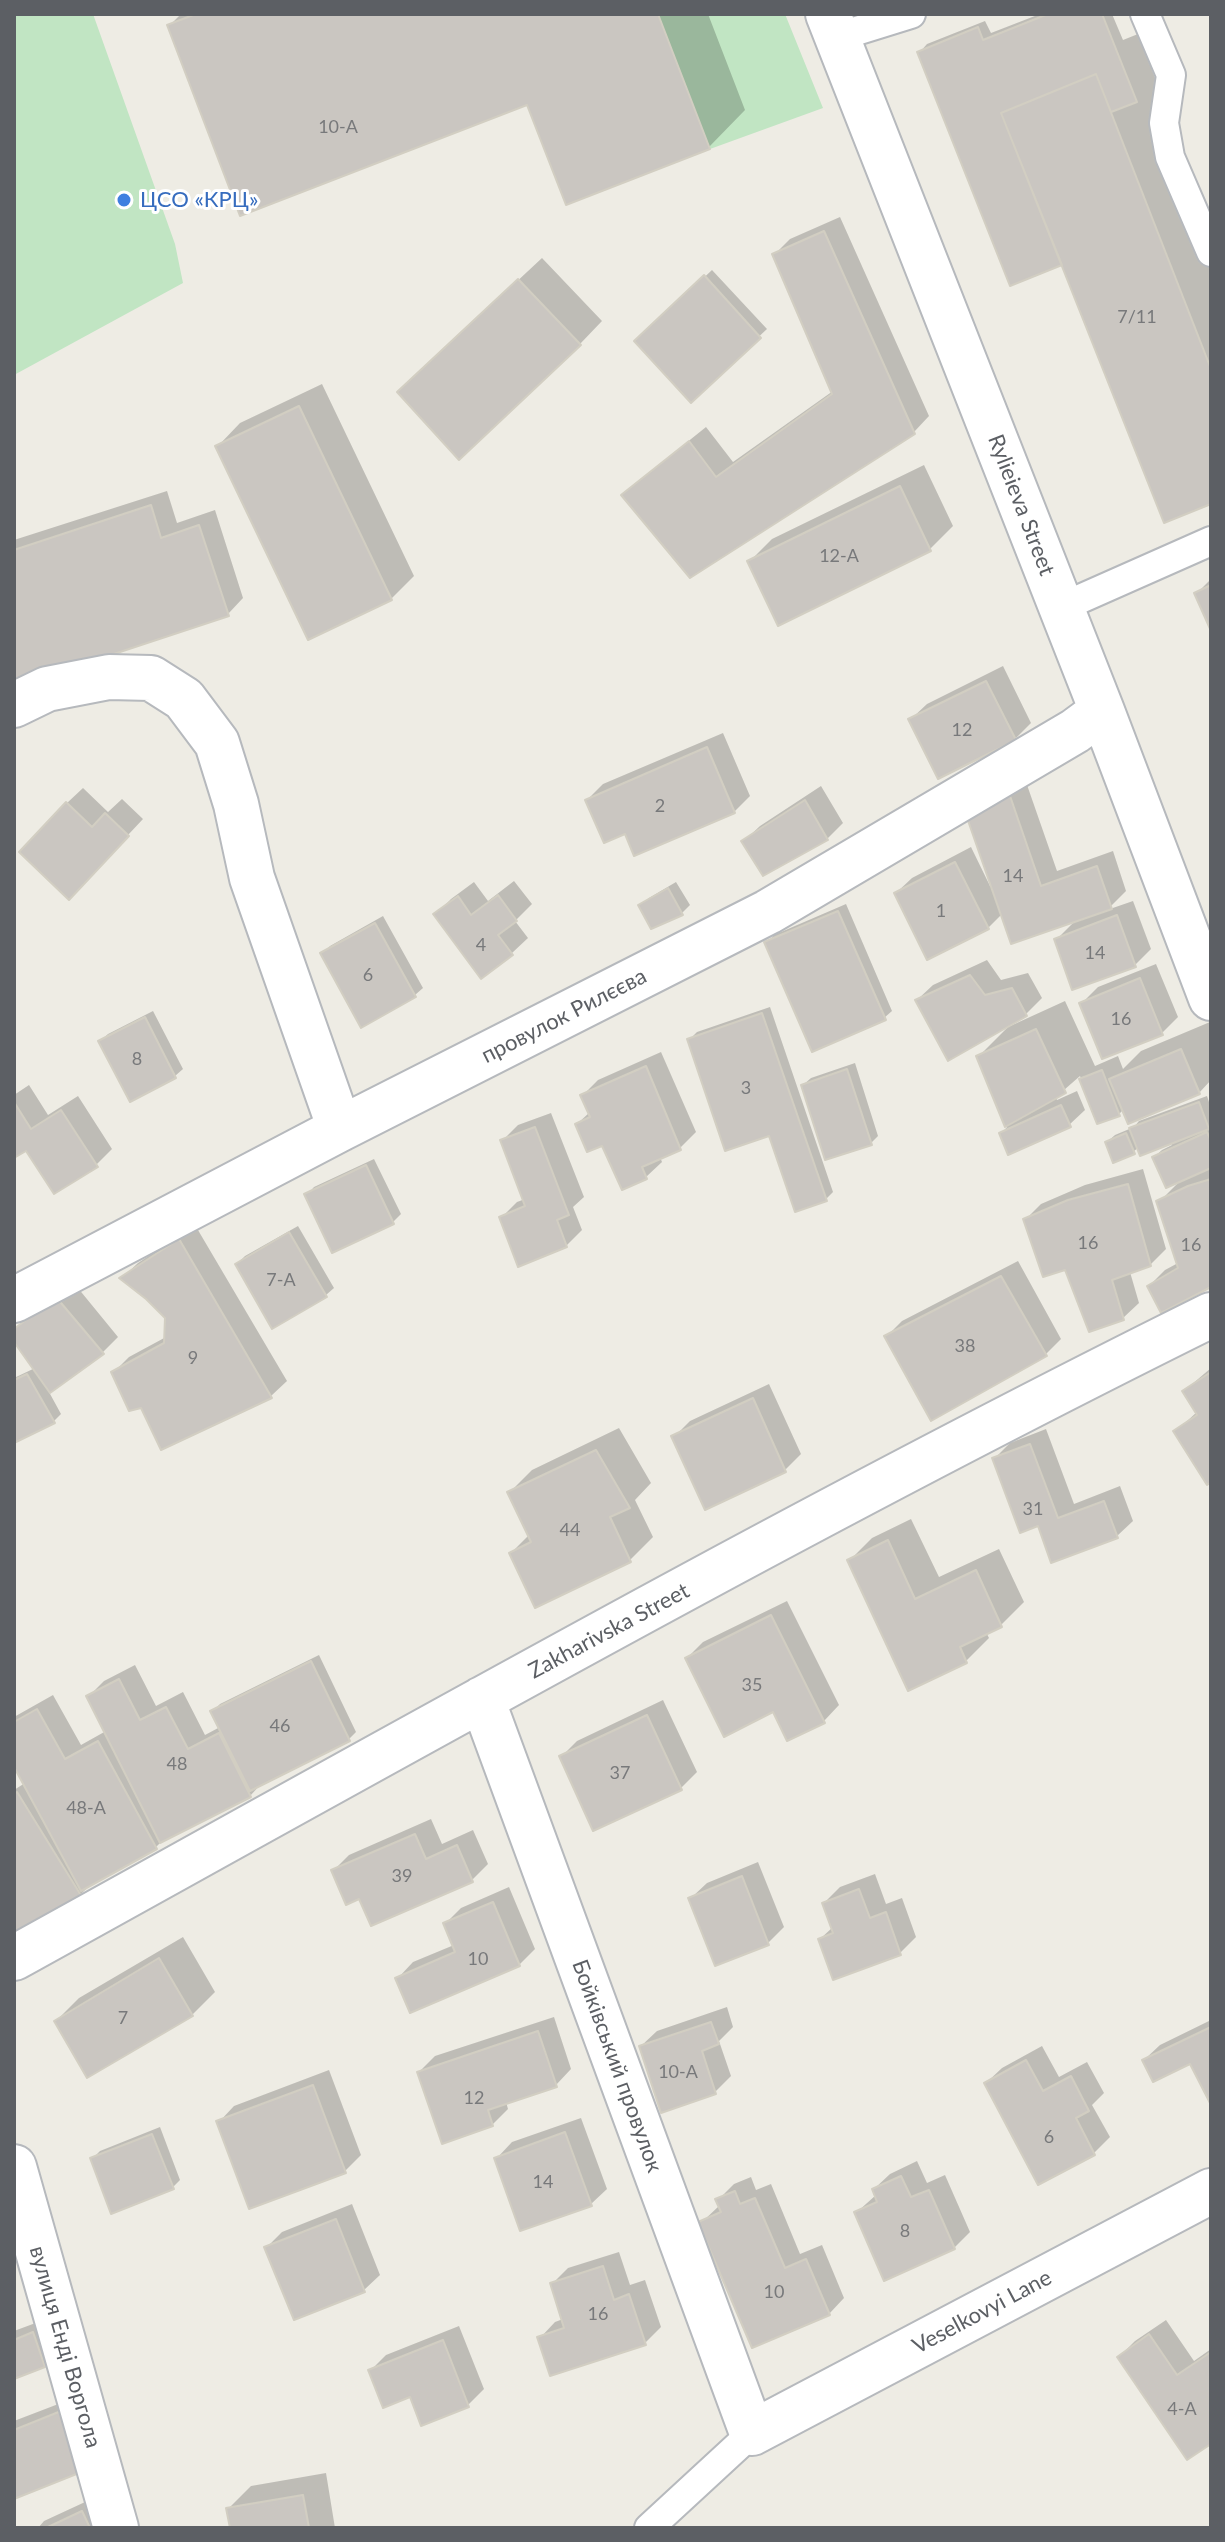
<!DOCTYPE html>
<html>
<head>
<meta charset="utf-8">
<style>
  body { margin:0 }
  #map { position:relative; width:1225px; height:2542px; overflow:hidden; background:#eeece4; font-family:Lato,sans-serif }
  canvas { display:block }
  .frame { position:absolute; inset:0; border:16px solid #5c5f64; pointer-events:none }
</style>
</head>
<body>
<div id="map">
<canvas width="1225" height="2542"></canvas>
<div class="frame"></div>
</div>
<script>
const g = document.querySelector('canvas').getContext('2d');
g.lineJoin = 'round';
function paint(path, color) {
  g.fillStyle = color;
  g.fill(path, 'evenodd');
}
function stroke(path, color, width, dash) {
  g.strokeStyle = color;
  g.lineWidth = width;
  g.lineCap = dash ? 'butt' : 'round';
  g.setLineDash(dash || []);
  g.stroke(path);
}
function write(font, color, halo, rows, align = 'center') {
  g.font = font + ' Lato,sans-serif';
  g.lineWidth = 6;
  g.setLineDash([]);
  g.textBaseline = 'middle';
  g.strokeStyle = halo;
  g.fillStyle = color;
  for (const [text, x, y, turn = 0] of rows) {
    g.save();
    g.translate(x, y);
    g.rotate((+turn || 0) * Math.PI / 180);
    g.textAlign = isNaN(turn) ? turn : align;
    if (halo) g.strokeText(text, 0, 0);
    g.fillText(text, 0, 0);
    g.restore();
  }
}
const green = new Path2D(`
  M14,14H93L175,244L183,283L14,375Z
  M658,14H785L823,108L710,149Z`);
const shadow = new Path2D(`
  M181,14H708L745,110L709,147L528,102L169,26Z
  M1040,14H1112L1123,40L1138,34L1211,221V502L1062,263L920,52L927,44L985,21L991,33Z
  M840,217L929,416L914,432L690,575L624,495L640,480L706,427L733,462L833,391L774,255L790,239Z
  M542,258L602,321L580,344L423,369Z
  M712,270L767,329L691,400L637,341Z
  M322,384L414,576L391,599L218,446L240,423Z
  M924,465L953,526L930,549L779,623L749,562L772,539Z
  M167,491L177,523L215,510L243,598L228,614L14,685V540Z
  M1211,579V626L1196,594Z
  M1003,666L1031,723L1015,739L911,719L927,704Z
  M723,733L750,796L734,812L627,831L587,800L603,784Z
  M1026,782L1057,871L1113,851L1126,891L1107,910L1133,901L1151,949L1135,965L1074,988L1056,940L1077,919L1003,913L988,928L896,893L912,878L971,847L990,886L993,885L968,812Z
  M821,786L843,823L827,839L744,841L760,826Z
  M83,788L108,812L122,799L143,819L85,881L67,803Z
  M514,881L532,904L515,921L528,938L512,953L482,976L436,914L451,899L474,882L488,901Z
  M676,882L690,905L682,913L652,927L641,906L649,898Z
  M846,904L892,1011L884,1018L767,943L774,935Z
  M383,916L423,988L415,995L362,1025L323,954L330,946Z
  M987,960L1001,980L1028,973L1042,998L1026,1014L917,1000L933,985Z
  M1156,964L1178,1017L1162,1033L1082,1003L1098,987Z
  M1065,1001L1095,1066L1118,1056L1123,1069L1141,1051L1210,1022L1211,1080L1199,1093L1124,1109L1119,1114L1098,1122L1080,1076L1056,1097L1057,1100L1077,1091L1085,1110L1069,1125L1001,1134L1007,1127L978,1057L1008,1027Z
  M770,1007L833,1192L826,1199L689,1040L697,1032Z
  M153,1011L183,1069L175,1076L130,1099L100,1041L108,1034Z
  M661,1052L696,1132L680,1148L660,1157L662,1162L646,1177L577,1124L590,1112L583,1095L598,1080Z
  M855,1063L878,1136L871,1143L803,1085L811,1078Z
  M29,1085L48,1115L78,1096L112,1149L96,1165L26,1148L14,1156V1095Z
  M1207,1096L1211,1108V1124L1206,1129L1211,1127V1166L1206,1168L1207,1170L1211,1169V1285L1149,1286L1165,1270L1178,1263L1159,1202L1181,1180L1154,1157L1162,1150L1172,1145L1171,1142L1139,1147L1133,1152L1107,1142L1115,1135L1134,1127L1139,1121Z
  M551,1113L584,1197L573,1207L582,1230L566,1246L501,1218L517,1202L525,1199L502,1141L518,1125Z
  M374,1159L401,1214L393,1222L333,1251L307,1195L314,1187Z
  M1143,1169L1166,1249L1150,1265L1130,1272L1139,1303L1123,1318L1066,1267L1025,1220L1041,1204L1085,1185Z
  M195,1225L287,1381L271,1396L142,1406L113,1373L129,1357L166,1337L168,1317L122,1278L138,1263Z
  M298,1226L334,1288L326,1295L237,1264L245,1256Z
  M1018,1261L1061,1339L1045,1355L886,1337L902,1321Z
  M73,1282L118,1337L103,1352L49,1392L61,1414L53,1422L14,1441V1378L35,1368L14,1339V1330Z
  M1211,1368V1480L1176,1431L1197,1412L1184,1391Z
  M769,1384L801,1454L785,1470L674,1437L690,1421Z
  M619,1428L651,1483L635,1500L653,1537L630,1560L511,1553L529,1535L509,1493L532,1470Z
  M1046,1429L1074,1504L1120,1486L1133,1521L1117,1536L1040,1524L994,1459L1010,1443Z
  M911,1519L939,1577L999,1549L1024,1602L1001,1625L986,1632L989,1638L966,1661L849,1561L872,1538Z
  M787,1601L839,1705L824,1721L774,1710L687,1658L703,1642Z
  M319,1655L356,1732L349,1739L262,1783L250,1796L165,1838L156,1847L93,1882L80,1895L14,1940V1790L25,1783L14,1763V1717L53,1695L81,1745L106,1731L88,1697L104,1681L135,1665L156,1706L183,1692L205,1735L220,1727L212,1712L220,1704Z
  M663,1700L697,1772L681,1788L594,1829L561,1757L577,1741Z
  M431,1819L442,1844L473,1830L488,1864L472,1880L360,1897L333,1871L349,1855Z
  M758,1862L784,1927L768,1943L716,1964L691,1898L707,1883Z
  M875,1874L886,1904L902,1898L916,1937L900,1953L834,1978L820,1939L833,1927L824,1903L840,1887Z
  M509,1887L535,1949L519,1965L398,1978L413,1962L454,1945L445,1924L461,1908Z
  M183,1937L215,1992L192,2015L56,2021L79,1998Z
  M727,2007L733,2027L719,2041L731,2076L715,2092L641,2046L657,2031Z
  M554,2017L571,2069L556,2085L506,2102L508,2109L492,2125L419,2072L435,2056Z
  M1211,2020V2103L1191,2062L1144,2060L1160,2045Z
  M1042,2046L1059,2077L1087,2062L1104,2093L1092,2105L1110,2137L1094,2153L986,2083L1002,2068Z
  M329,2070L361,2155L345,2171L219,2122L234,2106Z
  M581,2118L607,2189L591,2204L497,2158L512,2142Z
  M160,2127L180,2180L173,2187L92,2159L100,2151Z
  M917,2161L927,2183L945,2175L970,2232L954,2248L857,2212L876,2195L874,2189L890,2174Z
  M751,2177L756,2190L771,2184L800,2254L822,2245L844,2298L829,2314L701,2223L720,2205L718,2200L734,2184Z
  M352,2204L380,2275L364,2290L267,2247L282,2232Z
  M619,2252L630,2285L645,2280L661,2327L645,2343L540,2338L555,2322L563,2319L552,2284L568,2268Z
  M49,2318L60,2349L44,2365L14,2377V2331Z
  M1166,2320L1194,2361L1211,2349V2441L1119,2357L1135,2341Z
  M459,2326L484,2389L468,2405L411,2395L370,2371L386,2355Z
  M87,2393L14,2497V2421Z
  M326,2473L335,2528H232L228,2509L251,2486Z
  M98,2496L113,2528H38L44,2521Z`);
const building = new Path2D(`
  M196,14H658L710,149L566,205L527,105L240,216L167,25Z
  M1048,14H1102L1137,102L1111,112L1096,74L1001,113L1062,265L1010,286L917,52L978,27L983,40Z
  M1096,74L1211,369V504L1164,523L1001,113Z
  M824,231L915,434L690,578L621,495L689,441L716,477L832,394L772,254Z
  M704,275L761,338L691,403L634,341Z
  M518,279L581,345L459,460L397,392Z
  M299,406L392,600L308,640L215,446Z
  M900,486L931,551L778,626L747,561Z
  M151,505L161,538L199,525L229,616L14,687V550Z
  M1211,585V631L1194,593Z
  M986,681L1016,740L938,779L908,719Z
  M707,747L735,813L634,856L625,834L604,843L585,800Z
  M1010,796L1041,886L1097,866L1112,909L1011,944L965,812Z
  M805,800L828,840L763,876L741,841Z
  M66,802L92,827L105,813L129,836L69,900L19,852Z
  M955,862L989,929L927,960L894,893Z
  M668,888L683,915L651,929L638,905Z
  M498,895L517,921L498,935L513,955L481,979L433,914L458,896L471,915Z
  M838,911L886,1020L812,1052L764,942Z
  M1117,915L1136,967L1072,990L1054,939Z
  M375,923L416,997L361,1028L320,953Z
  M970,975L985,995L1012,988L1027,1016L948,1061L915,1000Z
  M1140,978L1163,1035L1102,1059L1079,1003Z
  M762,1013L827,1201L795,1212L769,1136L725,1151L687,1039Z
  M145,1017L176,1078L130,1102L98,1041Z
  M1036,1029L1066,1093L1005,1127L976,1056Z
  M1181,1049L1200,1094L1128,1124L1109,1079Z
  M646,1066L681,1150L642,1167L647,1179L622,1190L602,1146L587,1152L575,1124L590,1117L580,1095Z
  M847,1069L872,1145L825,1160L801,1085Z
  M1102,1070L1120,1116L1097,1124L1079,1079Z
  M14,1102L31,1129L61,1110L98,1167L54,1194L26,1151L14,1158Z
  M1199,1102L1209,1129L1140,1156L1129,1128Z
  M1061,1105L1071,1127L1008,1155L999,1133Z
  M535,1127L569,1215L557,1220L567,1247L518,1267L499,1217L525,1206L500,1140Z
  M1207,1132L1211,1141V1168L1166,1188L1152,1157Z
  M1126,1133L1135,1154L1113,1163L1105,1142Z
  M366,1165L394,1224L332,1253L304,1194Z
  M1211,1179V1287L1161,1313L1147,1286L1178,1268L1156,1201L1188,1186Z
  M1128,1184L1151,1266L1112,1280L1124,1320L1089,1332L1065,1270L1043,1277L1023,1219L1068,1200Z
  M289,1232L327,1297L272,1329L235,1264Z
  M179,1239L272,1398L161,1450L141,1408L129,1411L111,1372L164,1343L165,1318L146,1299L119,1278Z
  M1001,1276L1047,1356L931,1421L884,1336Z
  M56,1297L104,1354L50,1393L14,1342V1329Z
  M1211,1372V1482L1207,1485L1173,1431L1197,1415L1182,1391Z
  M27,1374L55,1423L14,1443V1380Z
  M753,1398L786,1472L705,1510L671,1436Z
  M1030,1444L1058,1518L1104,1501L1118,1538L1051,1563L1038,1526L1020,1533L992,1458Z
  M596,1450L630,1508L610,1517L631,1562L535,1608L509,1553L531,1542L507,1492Z
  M888,1540L915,1599L976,1570L1002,1627L960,1647L967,1663L908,1691L847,1560Z
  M771,1615L825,1723L787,1741L773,1712L724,1737L685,1658Z
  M311,1661L350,1741L250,1791L210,1711Z
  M119,1679L140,1720L166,1707L188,1749L219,1733L251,1797L160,1843L86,1696Z
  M37,1709L65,1759L98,1741L157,1849L81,1891L14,1767V1722Z
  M647,1715L682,1790L593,1831L559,1756Z
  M17,1792L82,1897L14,1942V1794Z
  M415,1834L426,1859L457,1845L473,1882L371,1926L359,1899L346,1905L331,1870Z
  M742,1876L769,1945L715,1966L688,1898Z
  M859,1889L870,1918L886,1912L901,1955L833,1980L818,1939L833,1933L822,1903Z
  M493,1902L520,1966L410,2013L395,1978L455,1952L443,1923Z
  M159,1958L193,2016L87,2078L54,2021Z
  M711,2022L719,2044L702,2051L716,2094L661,2113L639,2046Z
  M1211,2027V2105L1190,2064L1153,2082L1142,2060Z
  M538,2031L557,2087L488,2110L493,2126L442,2144L417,2072Z
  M1026,2060L1043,2091L1071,2076L1089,2111L1076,2118L1095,2155L1038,2185L984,2083Z
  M313,2085L346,2173L249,2209L216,2121Z
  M565,2132L592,2206L520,2231L494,2158Z
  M152,2134L174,2189L111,2214L90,2158Z
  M901,2176L911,2197L929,2190L955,2249L884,2281L854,2212L877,2202L872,2189Z
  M735,2191L740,2204L755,2198L785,2268L806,2259L830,2315L752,2348L698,2222L721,2212L715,2199Z
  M336,2219L365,2292L294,2320L264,2247Z
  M603,2266L614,2300L629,2294L646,2345L550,2376L537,2337L564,2328L550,2283Z
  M33,2332L45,2367L14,2379V2340Z
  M1149,2334L1177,2375L1211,2352V2444L1187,2460L1117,2357Z
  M443,2340L469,2407L421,2426L410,2397L383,2408L368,2370Z
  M71,2407L94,2467L14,2499V2430Z
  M303,2495L309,2528H230L226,2508Z
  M82,2511L90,2528H46Z`);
const service = new Path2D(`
  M1145,14L1171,75L1164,123L1170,157L1211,252
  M837,37L911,14
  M1062,607L1211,541
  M649,2528L752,2433`);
const minor = new Path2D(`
  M828,14L1102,711L1211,998
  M14,705L47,689L109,677L151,678L184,699L217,743L236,804L252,878L340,1129
  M14,1300L340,1129L768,912L1075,731L1102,711
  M482,1699L752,2433L1211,2191
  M14,1958C410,1739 805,1516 1211,1315
  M14,2167L116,2528`);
const markers = [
  [124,200,8,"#3f7fe0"]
];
const numberNames = [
  ["10-А",338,127],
  ["7/11",1137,317],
  ["12-А",839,556],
  ["12",962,730],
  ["2",660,806],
  ["14",1013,876],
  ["1",941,911],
  ["4",481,945],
  ["14",1095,953],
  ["6",368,975],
  ["16",1121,1019],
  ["8",137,1059],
  ["3",746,1088],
  ["16",1088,1243],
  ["16",1191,1245],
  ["7-А",281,1280],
  ["38",965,1346],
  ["9",193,1358],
  ["31",1033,1509],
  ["44",570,1530],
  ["35",752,1685],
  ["46",280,1726],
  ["48",177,1764],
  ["37",620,1773],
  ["48-А",86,1808],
  ["39",402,1876],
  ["10",478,1959],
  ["7",123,2018],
  ["10-А",678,2072],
  ["12",474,2098],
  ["6",1049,2137],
  ["14",543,2182],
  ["8",905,2231],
  ["10",774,2292],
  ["16",598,2314],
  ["4-А",1182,2409]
];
const shopNames = [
  ["ЦСО «КРЦ»",140,200]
];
const streetNames = [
  ["Rylieieva Street",1021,505,69],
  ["провулок Рилєєва",564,1016,-27],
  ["Zakharivska Street",609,1631,-28],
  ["Бойківський провулок",617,2066,70],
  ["Veselkovyi Lane",982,2312,-28],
  ["вулиця Енді Воргола",65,2347,74]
];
paint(green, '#c1e5c3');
paint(shadow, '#0003');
paint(building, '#cac6c1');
stroke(building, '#d2cec2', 2);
stroke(service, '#b6b9bd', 32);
stroke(minor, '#b6b9bd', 48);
stroke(service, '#fff', 28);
stroke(minor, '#fff', 44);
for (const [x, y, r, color] of markers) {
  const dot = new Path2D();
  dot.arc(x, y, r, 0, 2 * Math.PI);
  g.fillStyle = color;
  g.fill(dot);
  stroke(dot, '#fff', 3);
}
write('18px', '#78797b', null, numberNames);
write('22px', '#366cbe', '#fff', shopNames, 'left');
write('22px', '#5c5f64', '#fff', streetNames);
</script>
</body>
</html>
